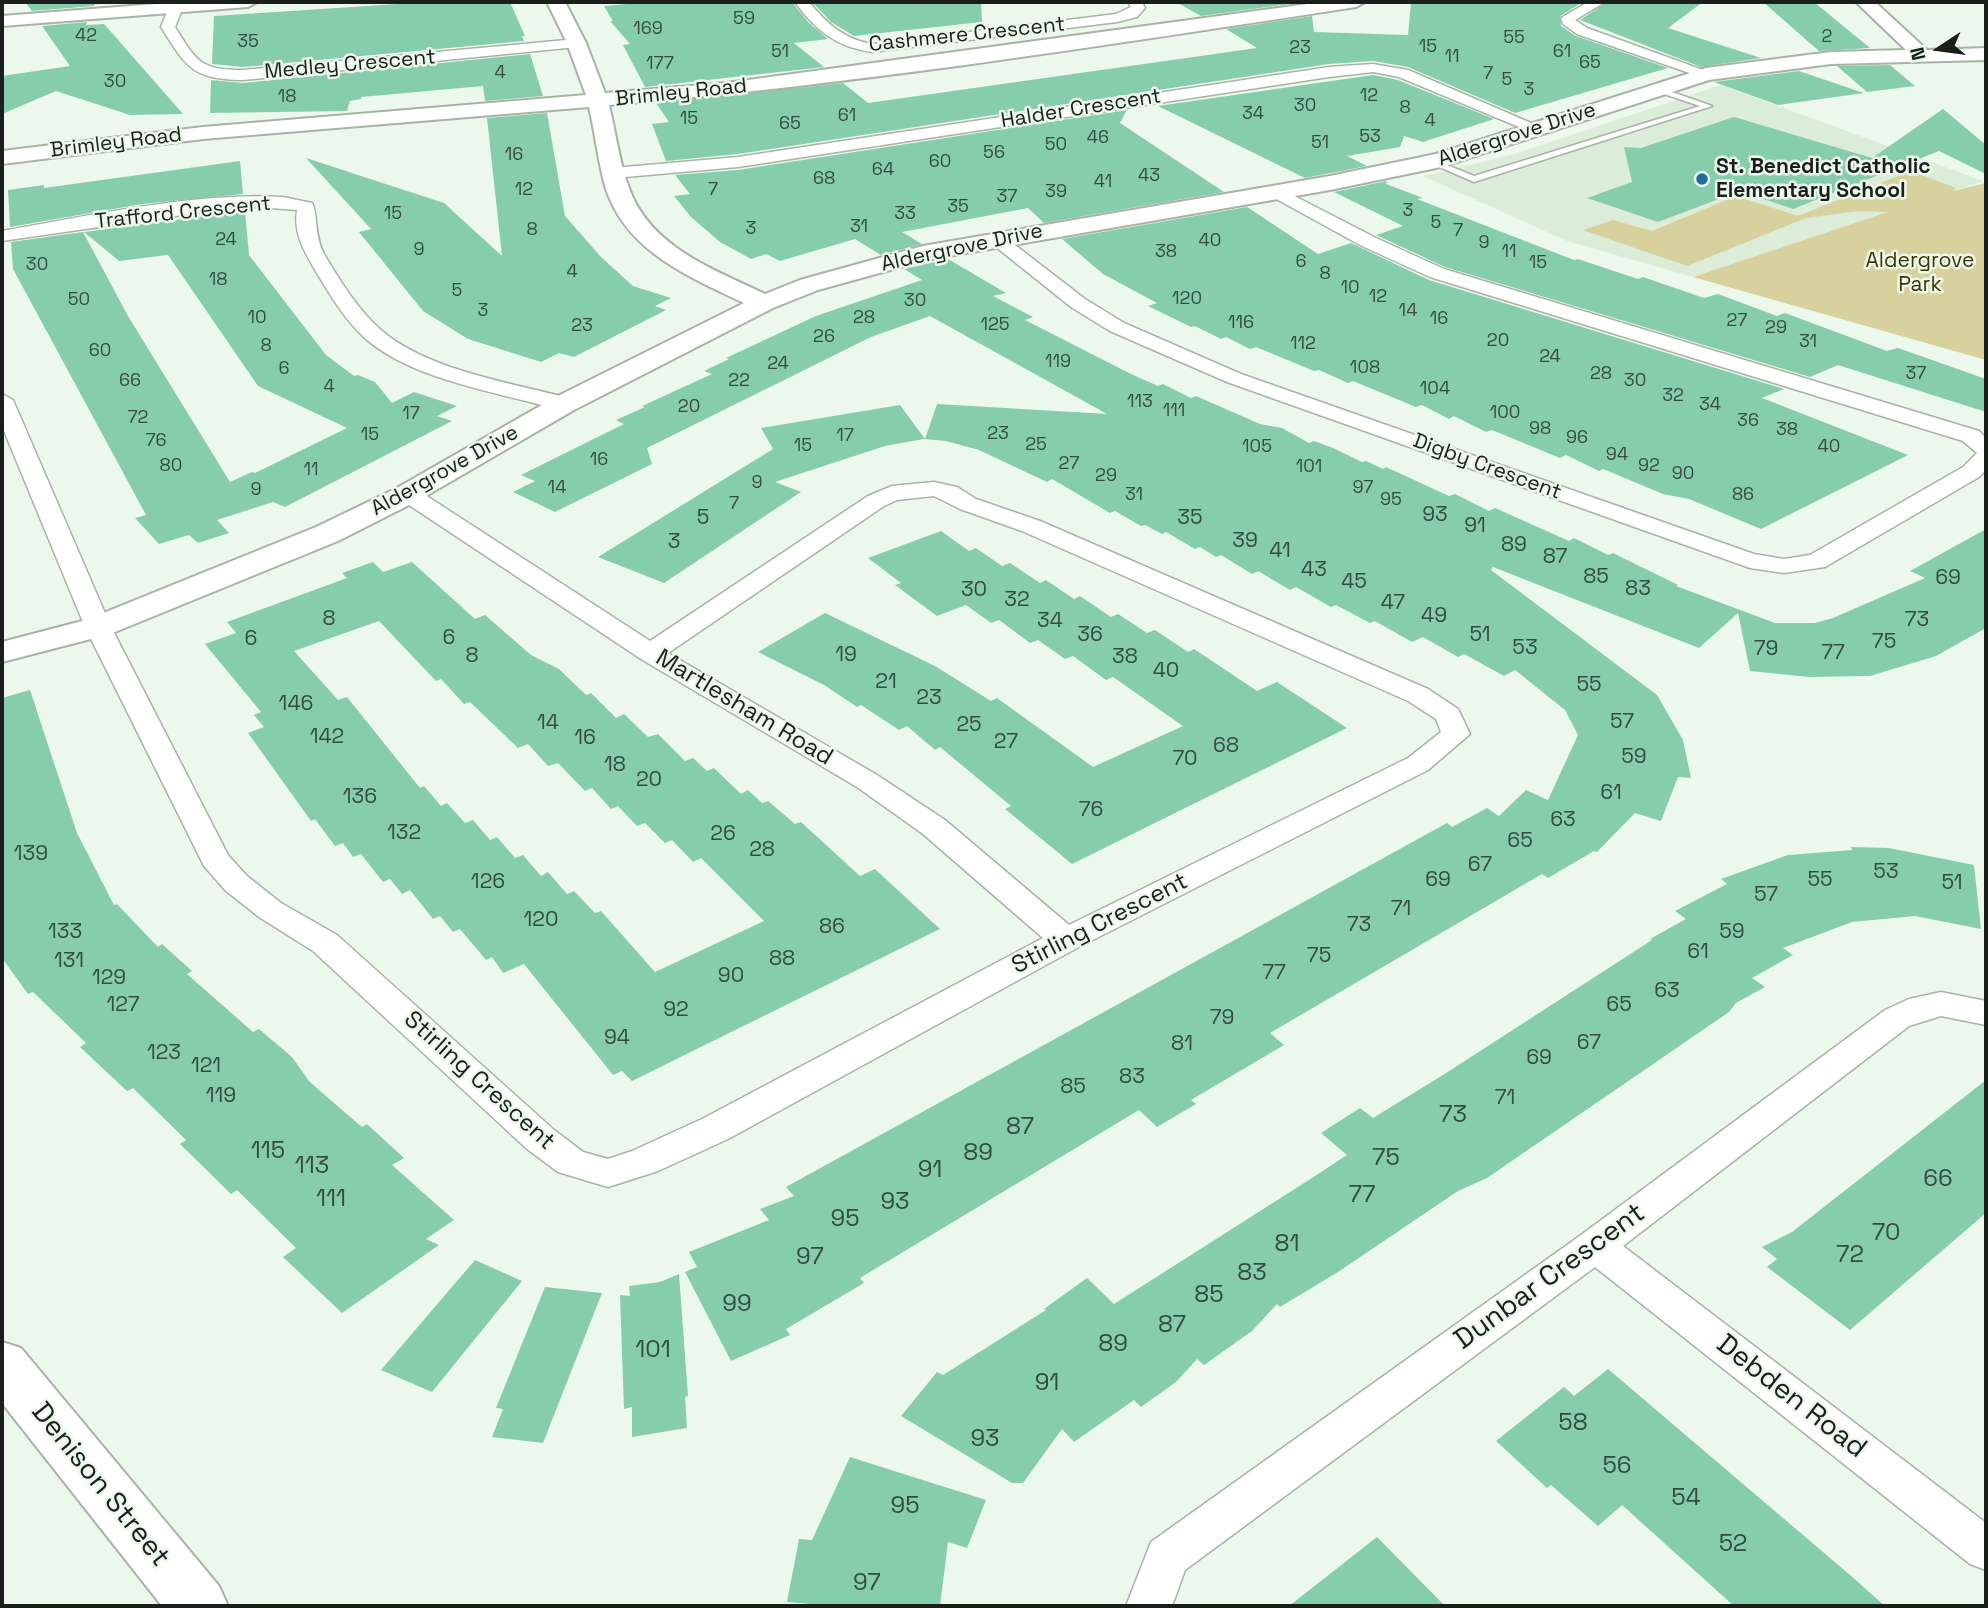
<!DOCTYPE html>
<html>
<head>
<meta charset="utf-8">
<style>
  body { margin:0 }
  #map { position:relative; width:1988px; height:1608px; overflow:hidden; background:#ecf8eb; font-family:"Space Grotesk",sans-serif }
  canvas { display:block }
  .frame { position:absolute; inset:0; border:4px solid #1b1f1b; pointer-events:none }
  .north { position:absolute; left:1904px; top:14px; width:70px; height:70px; -webkit-text-stroke:5px #ecf8eb; paint-order:stroke; rotate:257deg; font-size:19px; font-weight:700; line-height:28px; text-align:center; color:#1b1f1b }
  .north::after { content:''; display:block; margin:auto; width:24px; height:32px; background:#1b1f1b; clip-path:polygon(50% 0,100% 100%,50% 72%,0 100%) }
</style>
</head>
<body>
<div id="map">
<canvas width="1988" height="1608"></canvas>
<div class="frame"></div>
<div class="north">N</div>
</div>
<script>
const g = document.querySelector('canvas').getContext('2d');
g.lineJoin = 'round';
function paint(path, color) {
  g.fillStyle = color;
  g.fill(path, 'evenodd');
}
function stroke(path, color, width, dash) {
  g.strokeStyle = color;
  g.lineWidth = width;
  g.lineCap = dash ? 'butt' : 'round';
  g.setLineDash(dash || []);
  g.stroke(path);
}
function write(font, color, halo, rows, align = 'center') {
  g.font = font + ' "Space Grotesk",sans-serif';
  g.lineWidth = 5;
  g.setLineDash([]);
  g.textBaseline = 'middle';
  g.strokeStyle = halo;
  g.fillStyle = color;
  for (const [text, x, y, turn = 0] of rows) {
    g.save();
    g.translate(x, y);
    g.rotate((+turn || 0) * Math.PI / 180);
    g.textAlign = isNaN(turn) ? turn : align;
    if (halo) g.strokeText(text, 0, 0);
    g.fillText(text, 0, 0);
    g.restore();
  }
}
const built = new Path2D(`
  M1721,85L1983,181L1693,277L1567,241L1423,176L1515,154Z`);
const green = new Path2D(`
  M1911,171L1956,188L1953,191L1986,183V360L1693,277L1888,212L1858,211L1806,218L1687,266L1583,230L1613,220L1652,231L1736,196L1798,216Z`);
const building = new Path2D(`
  M25,2H96L94,6L32,11Z
  M428,2H510L525,36H522L524,41L243,67L212,64L214,16Z
  M650,2H792L809,23L828,39L794,43L824,67L645,87L623,45L630,44L610,21H613L604,6Z
  M812,2H981L982,22L854,36L831,22Z
  M1176,2H1304L1201,16Z
  M1411,2H1583L1560,16L1561,26L1576,36L1668,68L1515,113L1408,67L1373,61L1329,64L738,154L666,161L652,124L669,122L656,103L843,83L868,103L1257,48L1226,29L1312,16L1314,32L1408,35Z
  M1607,2H1703L1668,28L1761,58L1701,67L1580,20Z
  M1763,2H1814L1870,48L1819,51Z
  M87,22L86,25L104,24L183,114L130,115L56,91L2,114V76L70,66L42,26Z
  M530,54L543,96L485,101L483,86L361,97V99L350,101L347,111L210,113L211,80L243,83Z
  M1890,65L1915,86L1867,92L1837,66Z
  M1799,71L1864,93L1778,105L1714,82Z
  M1373,75L1398,80L1494,119L1423,142L1404,136L1400,147L1347,156L1367,166L1305,178L1158,106Z
  M1943,109L1986,145V174L1939,151L1793,209L1740,191L1658,222L1587,198L1632,182L1624,147L1641,148L1734,117L1872,158Z
  M1127,110L1120,123L1224,192L1044,223L1028,208L902,232L922,244L881,255L855,239L780,261L766,254L751,259L720,242L691,217L674,196L690,194L675,175L738,170Z
  M547,113L565,216L601,257L633,286L671,298L655,306L666,310L574,357L559,353L541,362L468,339L423,311L359,232L371,229L306,158L444,203L502,256L487,118Z
  M240,161L243,194L142,204L10,227L8,190L44,185V188Z
  M1387,181L1386,184L1423,198L1417,199L1574,260L1578,259L1638,279L1643,277L1704,298L1718,294L1777,316L1785,313L1887,351L1898,348L1986,379V412L1838,365L1810,377L1445,267L1376,235L1403,226L1334,192Z
  M1247,207L1318,254L1351,243L1429,280L1784,389L1762,398L1908,455L1761,529L1689,499L1663,494L1603,469L1599,471L1566,455L1560,458L1492,430L1486,432L1454,416L1449,419L1422,405L1416,407L1353,381L1348,383L1319,370L1314,371L1256,347L1250,349L1226,337L1221,339L1195,326L1191,327L1148,306L1157,303L1103,274L1062,239Z
  M245,211L249,255L326,355L354,376L358,375L375,382L392,403L414,392L457,406L437,416L452,421L285,507L273,502L217,520L229,533L198,543L189,535L159,544L135,518L146,515L13,269L11,242L83,232L128,316L230,482L252,472L255,473L347,428L258,386L168,255L119,261L84,232Z
  M948,259L1006,293L993,296L1033,317L1025,320L1131,374L1158,386L1163,384L1191,398L1196,396L1260,424L1282,428L1309,443L1314,441L1333,448L1362,462L1366,461L1383,469L1386,467L1449,496L1455,494L1489,511L1495,508L1569,541L1574,538L1608,555L1613,553L1678,585L1676,586L1775,623H1815L1833,618L1925,578L1910,571L1986,529V628L1936,656L1870,676L1809,677L1750,671L1738,613L1699,648L1493,567L1491,570L1657,695L1683,740L1691,778L1678,777L1661,821L1635,813L1597,852L1594,851L1548,878L1542,874L1270,1033L1284,1045L1191,1100L1196,1104L1157,1127L1139,1110L860,1278L864,1283L786,1329L790,1335L731,1361L685,1272L697,1267L689,1252L769,1220L760,1209L794,1196L786,1187L1447,823L1452,827L1487,808L1499,816L1526,790L1548,800L1578,735L1565,710L1515,670L1504,676L1464,654L1458,657L1423,637L1412,642L1375,621L1370,623L1336,605L1331,607L1296,587L1290,590L1258,571L1252,574L1221,555L1216,557L1200,547L1195,549L1166,532L1162,534L1145,525L1141,526L1115,511L1110,513L1052,479L1047,482L979,450L946,441L924,439L885,446L775,482L801,492L664,583L598,557L773,449L761,428L900,405L925,439L937,404L1107,414L930,316L871,337L647,448L652,464L555,512L513,492L535,481L521,475L624,424L616,420L645,407L642,406L712,374L704,371L729,359L726,358L816,316L922,280L904,269Z
  M941,531L969,551L976,548L1002,566L1010,563L1040,583L1046,580L1074,599L1080,596L1111,617L1118,614L1147,633L1155,630L1188,652L1194,649L1257,691L1277,682L1347,728L1072,864L1005,809L1011,806L940,747L935,750L907,726L899,730L861,705L857,707L824,685L758,652L825,613L935,666L991,701L997,698L1093,767L1183,726L1113,677L1106,680L1073,656L1065,659L1038,640L1030,643L999,620L991,623L966,605L937,616L895,585L901,583L868,558Z
  M373,562L383,572L412,562L475,619L485,615L531,655L559,669L586,695L591,693L616,718L624,714L648,737L658,734L685,761L693,758L707,771L714,768L741,794L748,790L762,803L768,801L795,824L801,822L860,876L875,869L940,929L632,1081L622,1071L613,1075L524,964L503,973L492,957L486,960L460,929L453,932L440,916L433,919L410,890L402,894L390,879L383,882L361,854L353,857L343,843L335,846L315,819L311,821L248,733L264,727L254,715L261,712L205,644L236,633L227,622L347,578L342,573ZM379,621L436,681L441,679L464,704L470,702L518,748L528,744L548,766L558,763L585,791L592,788L611,809L618,806L637,826L645,823L665,843L672,840L693,862L701,858L764,921L655,972L601,911L595,913L574,891L567,894L548,872L541,876L523,855L515,858L497,837L490,840L473,820L465,823L447,803L441,806L424,786L420,788L347,697L338,700L294,651Z
  M30,690L77,833L114,905L117,904L158,947L162,944L192,971L187,974L253,1032L259,1029L292,1057L309,1081L320,1091L362,1127L367,1124L404,1158L392,1165L454,1220L426,1239L439,1245L342,1313L283,1257L296,1248L237,1190L231,1194L180,1144L186,1140L133,1088L127,1091L80,1047L86,1043L33,992L28,994L2,958V698Z
  M1851,847L1889,848L1974,865L1981,929L1915,916L1852,922L1783,948L1793,955L1752,978L1765,987L1736,1003L1729,1012L1487,1178L1458,1191L1338,1272L1280,1307L1277,1304L1252,1331L1204,1365L1197,1359L1176,1382L1141,1407L1134,1400L1074,1442L1062,1429L1023,1483H1012L901,1416L937,1372L943,1375L1046,1310L1044,1309L1087,1278L1114,1304L1312,1178L1347,1155L1321,1133L1360,1108L1373,1118L1443,1075L1652,940L1650,939L1686,919L1675,911L1727,884L1721,879L1788,855L1852,850Z
  M1986,1080V1213L1879,1305L1850,1330L1767,1267L1777,1259L1762,1247L1792,1232Z
  M475,1260L522,1281L432,1392L381,1370Z
  M679,1274L688,1396L685,1397L687,1428L632,1437V1407L624,1409L620,1295L630,1296L629,1286L660,1282Z
  M545,1287L602,1293L543,1443L492,1437L503,1409L496,1408Z
  M1608,1369L1850,1575L1885,1606H1734L1622,1505L1598,1526L1551,1485L1547,1488L1496,1441L1564,1387L1574,1396Z
  M850,1457L986,1500L967,1548L948,1542L940,1606H834L787,1602L799,1539L812,1540Z
  M1377,1537L1445,1606H1289Z`);
const lane = new Path2D(`
  M1658,87L1712,106L1474,182L1428,162L1435,160L1474,176L1700,106L1655,91Z`);
const street = new Path2D(`
  M795,2H809C827,24 844,39 872,44L1116,14L1131,7L1128,2H1142L1145,8L1137,17L1117,22L872,52C837,47 816,31 795,2Z
  M1588,2H1605L1575,20L1587,28L1714,74L1711,77H1701L1577,34L1563,24L1561,18Z
  M176,3L183,7L175,27C197,62 200,70 243,70L577,39L584,43L577,47L243,80C192,79 187,68 161,27L169,7Z
  M1373,64L1408,70L1545,129L1537,134L1531,132L1399,77L1373,72L1329,77L738,167L614,178L605,173L614,168L738,157L1329,67Z
  M1275,186L1376,238L1444,269L1979,431L1986,438V470L1979,477L1825,567L1784,573L1750,568L1227,382L1110,331L1071,307L986,239L988,235H1002L1085,299L1124,323L1241,374L1754,554L1784,559L1810,555L1963,467L1977,453L1963,441L1430,277L1362,246L1269,195L1266,191L1269,187Z
  M283,197L312,203C318,213 314,236 324,254C340,281 358,310 382,331C429,371 513,383 572,399L575,404L572,409H556C498,392 413,380 366,339C346,321 332,298 318,275C306,254 293,235 297,210L258,207L210,211L2,241V231C89,216 195,192 283,197Z
  M2,394L13,400L111,627L228,855L247,876L281,903L337,935L553,1129L583,1152L608,1159L632,1151L702,1119L1043,938L923,834L857,787L641,659L400,499L396,494L400,489H416L650,641L868,496L892,486L934,482L957,487L976,499L1040,521L1428,689L1458,709L1470,734L1428,770L1077,948L728,1139L658,1171L608,1187L558,1172L527,1149L313,951L259,917L225,890L204,866L85,627L2,426ZM934,496L960,509L1022,531L1408,701L1436,719L1441,732L1408,758L1069,925L945,820L877,775L668,653L884,506L897,500Z
  M1941,992L1986,1001V1025L1941,1016L1909,1026L1623,1246L1986,1523V1570L1970,1564L1595,1267L1185,1570L1172,1606H1126L1151,1542L1581,1235L1885,1010L1909,999Z`);
const secondary = new Path2D(`
  M182,2H257L248,7L2,26V16Z
  M547,2H565L586,43L605,93L726,83L1322,2H1365L1356,7C1108,45 859,84 609,105C616,133 619,162 629,188C650,247 713,269 765,294L800,280L923,246L1330,176L1436,154L1706,68L1831,52L1906,50L1856,2H1875L1927,50L1986,48V60L1831,64L1709,80L1441,167L1330,190L926,260L818,290L773,308L574,410L419,500L338,541L110,634L2,662V642L86,620L316,527L397,488L554,398L744,303C688,276 625,251 605,186C598,160 595,133 589,107L203,139L2,164V151L203,127L586,95L567,43Z
  M2,1342L21,1348L219,1586L228,1606H162L2,1403Z`);
const markers = [
  [1702,179,7,"#1c6e9f"]
];
const farNumbernames = [
  ["59",744,19],
  ["169",648,29],
  ["42",86,36],
  ["2",1827,37],
  ["55",1514,38],
  ["35",248,42],
  ["15",1428,47],
  ["23",1300,48],
  ["51",780,52],
  ["61",1562,52],
  ["11",1452,57],
  ["65",1590,63],
  ["177",660,64],
  ["4",500,73],
  ["7",1488,74],
  ["5",1507,80],
  ["30",115,82],
  ["3",1529,90],
  ["12",1369,96],
  ["18",287,97],
  ["30",1305,106],
  ["8",1405,108],
  ["34",1253,114],
  ["61",847,116],
  ["15",689,119],
  ["4",1430,121],
  ["65",790,124],
  ["53",1370,137],
  ["46",1098,138],
  ["51",1320,143],
  ["50",1056,145],
  ["56",994,153],
  ["16",514,155],
  ["60",940,162],
  ["64",883,170],
  ["43",1149,176],
  ["68",824,179],
  ["41",1103,182],
  ["12",524,190],
  ["7",713,190],
  ["39",1056,192],
  ["37",1007,197],
  ["35",958,207],
  ["3",1408,211],
  ["15",393,214],
  ["33",905,214],
  ["5",1436,223],
  ["31",859,227],
  ["3",751,229],
  ["8",532,230],
  ["7",1458,231],
  ["24",226,240],
  ["40",1210,241],
  ["9",1484,243],
  ["9",419,250],
  ["38",1166,252],
  ["11",1509,252],
  ["6",1301,262],
  ["15",1538,263],
  ["30",37,265],
  ["4",572,272],
  ["8",1325,274],
  ["18",218,280],
  ["10",1350,288],
  ["5",457,291],
  ["12",1378,297],
  ["120",1187,299],
  ["50",79,300],
  ["30",915,301],
  ["3",483,311],
  ["14",1408,311],
  ["10",257,318],
  ["28",864,318],
  ["16",1439,319],
  ["27",1737,321],
  ["116",1241,323],
  ["125",995,325],
  ["23",582,326],
  ["29",1776,328],
  ["26",824,337],
  ["20",1498,341],
  ["31",1808,342],
  ["112",1303,344],
  ["8",266,346],
  ["60",100,351],
  ["24",1550,357],
  ["119",1058,362],
  ["24",778,364],
  ["108",1365,368],
  ["6",284,369],
  ["28",1601,374],
  ["37",1916,374],
  ["66",130,381],
  ["22",739,381],
  ["30",1635,381],
  ["4",329,387],
  ["104",1435,389],
  ["32",1673,396],
  ["113",1140,402],
  ["34",1710,405],
  ["20",689,407],
  ["111",1174,411],
  ["100",1505,413],
  ["17",411,414],
  ["72",138,418],
  ["36",1748,421],
  ["98",1540,429],
  ["38",1787,430],
  ["23",998,434],
  ["15",370,435],
  ["17",845,436],
  ["96",1577,438],
  ["76",156,441],
  ["25",1036,445],
  ["15",803,446],
  ["105",1257,447],
  ["40",1829,447],
  ["94",1617,455],
  ["16",599,460],
  ["27",1069,464],
  ["80",171,466],
  ["92",1649,466],
  ["101",1309,467],
  ["11",311,470],
  ["90",1683,474],
  ["29",1106,476],
  ["9",757,483],
  ["14",557,488],
  ["97",1363,488],
  ["9",256,490],
  ["31",1134,495],
  ["86",1743,495],
  ["95",1391,500],
  ["7",734,504]
];
const farStreetnames = [
  ["Cashmere Crescent",967,35,-6],
  ["Medley Crescent",350,65,-5],
  ["Brimley Road",681,93,-6],
  ["Halder Crescent",1081,109,-9],
  ["Aldergrove Drive",1517,135,-18],
  ["Brimley Road",116,143,-7],
  ["Trafford Crescent",183,213,-6],
  ["Aldergrove Drive",962,248,-12],
  ["Digby Crescent",1487,467,20],
  ["Aldergrove Drive",445,471,-29]
];
const farPoinames = [
  ["St. Benedict Catholic",1716,167],
  ["Elementary School",1716,191]
];
const farParknames = [
  ["Aldergrove",1920,261],
  ["Park",1920,285]
];
const numberNames = [
  ["93",1435,515],
  ["5",703,518],
  ["35",1190,518],
  ["91",1475,526],
  ["39",1245,541],
  ["3",674,542],
  ["89",1514,545],
  ["41",1280,551],
  ["87",1555,557],
  ["43",1314,570],
  ["85",1596,577],
  ["69",1948,578],
  ["45",1354,582],
  ["83",1638,589],
  ["30",974,590],
  ["32",1017,600],
  ["47",1393,603],
  ["49",1434,616],
  ["8",329,619],
  ["73",1917,620],
  ["34",1050,621],
  ["36",1090,635],
  ["51",1480,635],
  ["6",449,638],
  ["6",251,639],
  ["75",1884,642],
  ["53",1525,648],
  ["79",1766,649],
  ["77",1833,653],
  ["19",846,655],
  ["8",472,656],
  ["38",1125,657],
  ["40",1166,671],
  ["21",886,682],
  ["55",1589,685],
  ["23",929,698],
  ["146",296,704],
  ["57",1622,722],
  ["14",548,723],
  ["25",969,725],
  ["142",327,737],
  ["16",585,738],
  ["27",1006,742],
  ["68",1226,746],
  ["59",1634,757],
  ["70",1185,759],
  ["18",615,765],
  ["20",649,780],
  ["61",1611,793],
  ["136",360,797],
  ["76",1091,810],
  ["63",1563,820],
  ["132",404,833],
  ["26",723,834],
  ["65",1520,841],
  ["28",762,850],
  ["139",31,854],
  ["67",1480,865],
  ["53",1886,872],
  ["69",1438,880],
  ["55",1820,880],
  ["126",488,882],
  ["51",1952,883],
  ["57",1766,895],
  ["71",1401,909],
  ["120",541,920],
  ["73",1359,925],
  ["86",832,927],
  ["133",65,932],
  ["59",1732,932],
  ["61",1698,952],
  ["75",1319,956],
  ["88",782,959],
  ["131",69,961],
  ["77",1274,973],
  ["90",731,976],
  ["129",109,978],
  ["63",1667,991],
  ["127",123,1005],
  ["65",1619,1005],
  ["92",676,1010],
  ["79",1222,1018],
  ["94",617,1038],
  ["67",1589,1043],
  ["81",1182,1044],
  ["123",164,1053],
  ["69",1539,1058],
  ["121",206,1066],
  ["83",1132,1077],
  ["85",1073,1087],
  ["119",221,1096],
  ["71",1505,1098]
];
const streetNames = [
  ["Martlesham Road",744,708,31],
  ["Stirling Crescent",1100,924,-27],
  ["Stirling Crescent",479,1081,42]
];
const nearNumbernames = [
  ["73",1453,1115],
  ["87",1020,1127],
  ["115",268,1151],
  ["89",978,1153],
  ["75",1386,1158],
  ["113",312,1166],
  ["91",930,1170],
  ["66",1938,1179],
  ["77",1362,1195],
  ["111",331,1199],
  ["93",895,1202],
  ["95",845,1219],
  ["70",1886,1233],
  ["81",1287,1244],
  ["72",1850,1255],
  ["97",810,1257],
  ["83",1252,1273],
  ["85",1209,1295],
  ["99",737,1304],
  ["87",1172,1325],
  ["89",1113,1344],
  ["101",653,1350],
  ["91",1047,1383],
  ["58",1573,1423],
  ["93",985,1439],
  ["56",1617,1466],
  ["54",1686,1498],
  ["95",905,1506],
  ["52",1733,1544],
  ["97",867,1583]
];
const nearStreetnames = [
  ["Dunbar Crescent",1550,1277,-36],
  ["Debden Road",1791,1397,38],
  ["Denison Street",100,1485,51]
];
paint(built, '#dbecd9');
paint(green, '#d6d19d');
paint(building, '#86ceab');
stroke(lane, '#a8b3a6', 3);
stroke(street, '#a8b3a6', 3);
stroke(secondary, '#a8b3a6', 4);
paint(lane, '#fff');
paint(street, '#fff');
paint(secondary, '#fff');
for (const [x, y, r, color] of markers) {
  const dot = new Path2D();
  dot.arc(x, y, r, 0, 2 * Math.PI);
  g.fillStyle = color;
  g.fill(dot);
  stroke(dot, '#ecf8eb', 2.5);
}
write('18px', '#364b3f', null, farNumbernames);
write('21px', '#1b1f1b', '#ecf8eb', farStreetnames);
write('bold 21px', '#1b1f1b', '#ecf8eb', farPoinames, 'left');
write('21px', '#3c3600', '#ecf8eb', farParknames);
write('21px', '#364b3f', null, numberNames);
write('24px', '#1b1f1b', '#ecf8eb', streetNames);
write('24px', '#364b3f', null, nearNumbernames);
write('28px', '#1b1f1b', '#ecf8eb', nearStreetnames);
</script>
</body>
</html>
